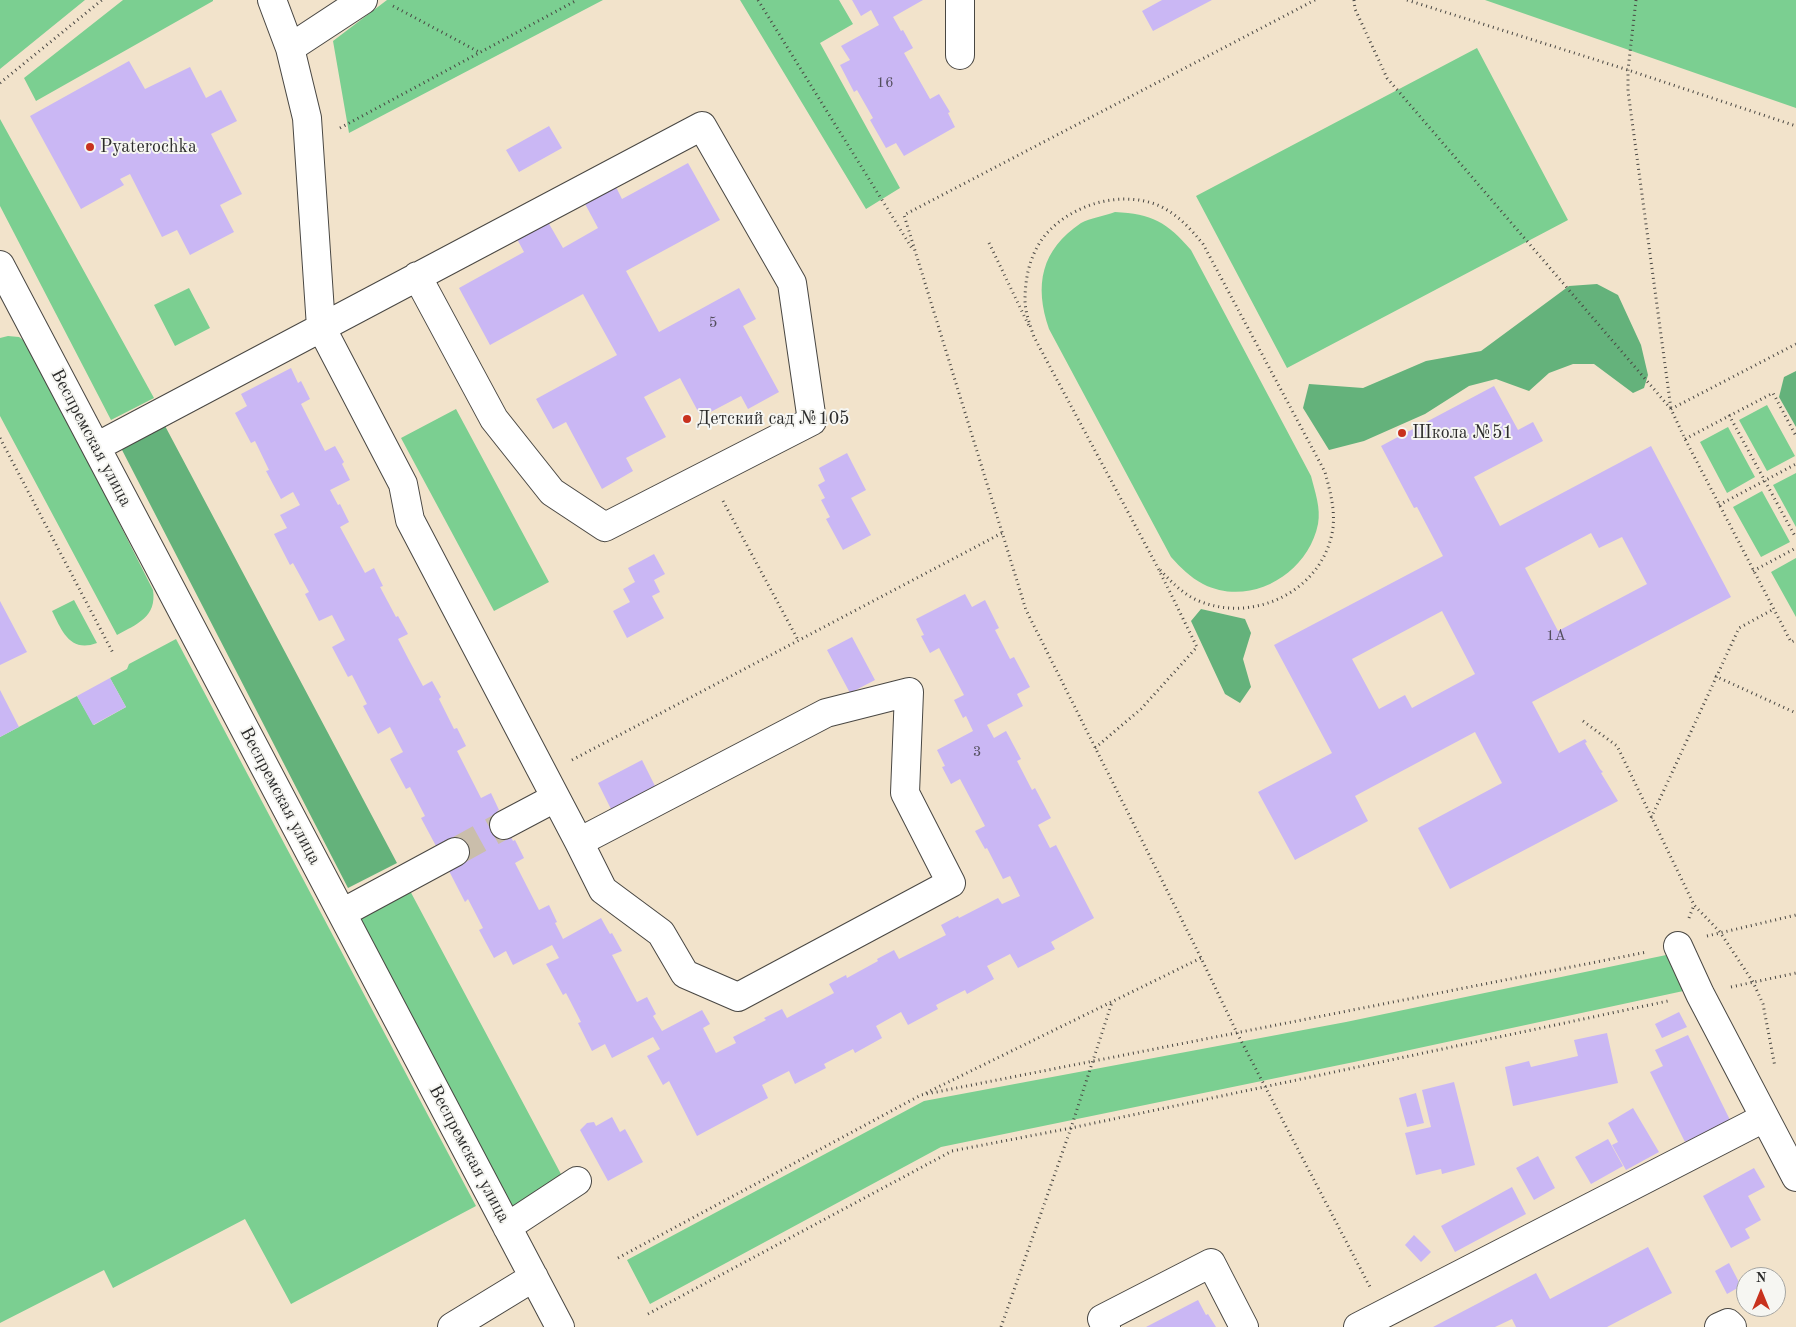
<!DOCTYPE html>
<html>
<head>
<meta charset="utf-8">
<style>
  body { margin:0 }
  #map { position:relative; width:1796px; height:1327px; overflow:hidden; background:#f2e3cb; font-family:"Old Standard TT",serif }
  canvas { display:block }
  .north { position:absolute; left:1736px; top:1267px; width:50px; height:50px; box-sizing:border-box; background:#f6f6f2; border:1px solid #a5a5a2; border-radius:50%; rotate:0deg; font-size:14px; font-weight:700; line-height:20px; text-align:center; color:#2b2b2b }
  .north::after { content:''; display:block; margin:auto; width:18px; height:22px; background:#c8321e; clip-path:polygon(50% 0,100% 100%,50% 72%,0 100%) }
</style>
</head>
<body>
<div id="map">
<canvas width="1796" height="1327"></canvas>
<div class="north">N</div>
</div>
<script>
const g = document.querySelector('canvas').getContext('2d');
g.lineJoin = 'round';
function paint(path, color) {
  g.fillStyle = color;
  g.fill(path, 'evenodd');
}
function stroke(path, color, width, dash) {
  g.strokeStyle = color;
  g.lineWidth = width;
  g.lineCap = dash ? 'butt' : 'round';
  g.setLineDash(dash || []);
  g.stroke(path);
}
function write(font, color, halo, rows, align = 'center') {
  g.font = font + ' "Old Standard TT",serif';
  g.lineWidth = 4;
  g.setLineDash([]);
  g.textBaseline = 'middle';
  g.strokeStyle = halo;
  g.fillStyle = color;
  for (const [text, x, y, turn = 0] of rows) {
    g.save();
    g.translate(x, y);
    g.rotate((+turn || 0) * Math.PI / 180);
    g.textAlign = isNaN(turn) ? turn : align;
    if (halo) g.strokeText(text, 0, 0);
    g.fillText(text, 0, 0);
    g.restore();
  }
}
const green = new Path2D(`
  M0,0H85L0,69Z
  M123,0H213V1L36,101L24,78Z
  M387,0H603L349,133L333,41Z
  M740,0H839L853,24L820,43L900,188L866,209Z
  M1485,0H1796V108Z
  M1477,48L1568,220L1287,368L1196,196Z
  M0,119L154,398L111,420L0,206Z
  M1115,212C1152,214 1167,222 1191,250L1311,476C1315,492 1321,508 1318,524C1308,574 1250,608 1203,584C1190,577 1181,568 1171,557L1049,329C1034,285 1041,250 1081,223C1090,218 1104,216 1115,212Z
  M189,288L210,328L175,346L154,305Z
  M8,336L19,337L29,344L153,590C157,617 137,624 117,635L0,416V338Z
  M1767,405L1795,456L1767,471L1739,420Z
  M456,409L549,582L494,611L401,438Z
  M1728,427L1755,477L1727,493L1700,442Z
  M1796,473V527L1773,485Z
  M1762,491L1790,542L1761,557L1733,507Z
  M1796,558V617L1771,572Z
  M74,600L97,643C70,653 62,631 52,611Z
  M176,639L476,1206L291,1304L245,1219L113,1288L104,1270L0,1323V737L77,696L94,725L126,707L110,678L127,669L129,664Z
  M408,887L562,1176L513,1210L359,916Z
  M1671,954L1688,990L1354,1062L941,1147L650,1304L627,1260L924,1101L1346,1022Z`);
const forest = new Path2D(`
  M1597,284L1618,295L1641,345L1648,375L1644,388L1633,393L1594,364H1573L1549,373L1529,391L1496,379L1469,386L1425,414L1364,441L1329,450L1303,408L1309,384L1363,388L1426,361L1481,351L1569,286Z
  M1796,371V427L1779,397L1784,377Z
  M164,424L397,863L348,888L121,448Z
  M1201,609L1245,619L1251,633L1243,659L1251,687L1240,703L1225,694L1191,621Z`);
const building = new Path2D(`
  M852,0H923L893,17L901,31L903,30L913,48L904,53L930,99L939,94L950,112L948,113L955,127L904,156L896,143L886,148L870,120L873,118L857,90L854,92L840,65L850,60L841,46L879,25L871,10L861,16Z
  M1162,0H1212L1153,31L1142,11Z
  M129,61L145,89L190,67L206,98L221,90L237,121L211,134L242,194L220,205L234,232L190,255L177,230L162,237L130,174L120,179L124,185L81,209L30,116Z
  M549,126L562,148L519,172L506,150Z
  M688,163L720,220L626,271L659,332L739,288L756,319L743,326L779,392L748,409L741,396L701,417L680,378L644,397L666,437L626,458L633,471L602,489L566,422L553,429L536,399L617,355L583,294L490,345L459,288L524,252L517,239L548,222L563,248L598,228L584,202L615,185L622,199Z
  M291,368L298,383L301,381L310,399L301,404L325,451L335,446L344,462L342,464L350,480L330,490L338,505L340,504L349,522L340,527L365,573L374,568L383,586L380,587L396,617L398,616L408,634L398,639L410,662L423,686L432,681L441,697L439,699L454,729L457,728L466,746L457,751L481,798L491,793L499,810L497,811L513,841L515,840L524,858L515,863L539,910L549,905L557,922L555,923L563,939L601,918L610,934L612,933L622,951L612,955L637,1002L647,997L656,1014L653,1016L662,1031L702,1010L710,1024L703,1028L716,1053L736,1043L733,1037L766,1020L764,1018L782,1009L787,1018L834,993L829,984L846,975L847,978L878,961L877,959L894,950L899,959L946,935L941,925L958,916L959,918L998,898L1002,904L1020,896L1010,876L1003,879L987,848L985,849L975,831L985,826L960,779L951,784L942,767L945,766L937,750L973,731L966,716L963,718L954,700L964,695L939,648L930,653L921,636L924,635L916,619L965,594L972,607L985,600L999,628L995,630L1010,659L1014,657L1030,687L1017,694L1023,706L987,725L994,738L1006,731L1021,759L1017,761L1032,790L1035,788L1051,818L1038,825L1050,848L1056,845L1094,918L1051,942L1055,949L1018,968L1010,954L987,966L994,979L967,994L965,990L936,1005L938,1009L908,1025L901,1012L876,1026L882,1038L855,1053L853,1049L824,1064L826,1068L795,1084L789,1071L762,1085L768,1098L697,1136L669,1081L663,1085L647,1056L660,1049L653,1037L612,1058L605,1044L592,1051L578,1023L581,1022L566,993L563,995L546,964L559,958L552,945L513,965L506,951L494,958L479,930L483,928L468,899L465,902L449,871L461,864L448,839L436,846L421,818L425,816L410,787L406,789L390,759L403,752L390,727L378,734L363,706L367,704L352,675L348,677L332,647L345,640L332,615L319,621L305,594L309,592L293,563L290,565L274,534L287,528L280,515L300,505L293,492L281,499L266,471L269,470L255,441L251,443L235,413L247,406L241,394Z
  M1494,386L1518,430L1533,422L1543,441L1474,477L1500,526L1651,446L1731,597L1532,702L1559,753L1585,739L1587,742L1585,743L1600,769L1603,772L1601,773L1618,801L1450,889L1418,828L1502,783L1475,732L1355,796L1368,821L1295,860L1258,792L1332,753L1274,645L1443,556L1417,507L1414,508L1381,446ZM1591,533L1599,548L1622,537L1647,584L1558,631L1525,568ZM1442,611L1475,674L1412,708L1405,695L1379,709L1352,659Z
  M847,453L866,490L851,498L871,535L843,550L826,519L830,517L821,500L825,498L818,485L825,481L819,468Z
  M654,554L665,574L654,580L660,592L652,596L664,618L627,638L613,611L630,602L623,589L635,582L628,568Z
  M0,601L27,652L0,665Z
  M852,637L875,680L850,693L827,650Z
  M110,678L126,707L93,725L77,696Z
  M0,690L19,727L0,737Z
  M642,760L655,786L611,809L598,783Z
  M1679,1012L1687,1027L1662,1038L1655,1024Z
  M1607,1033L1618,1083L1513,1106L1505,1067L1529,1061L1531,1067L1578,1056L1574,1040Z
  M1688,1035L1730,1120L1685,1142L1650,1072L1663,1066L1655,1050Z
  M1454,1082L1475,1165L1442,1174L1441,1169L1416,1175L1405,1133L1431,1127L1422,1090Z
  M1416,1093L1424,1123L1407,1127L1399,1098Z
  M1633,1108L1659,1152L1626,1170L1612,1145L1618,1142L1608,1123Z
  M612,1117L620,1132L625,1129L643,1162L608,1181L580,1130L587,1123L594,1122L596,1126Z
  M1608,1139L1623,1166L1591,1184L1575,1157Z
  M1538,1156L1555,1188L1534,1200L1516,1168Z
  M1754,1168L1765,1187L1748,1196L1761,1220L1745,1229L1750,1238L1731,1248L1703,1196Z
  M1512,1187L1526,1214L1455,1252L1441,1226Z
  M1414,1235L1431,1252L1421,1262L1405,1245Z
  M1648,1247L1672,1293L1607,1327H1516L1512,1319L1495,1327H1433L1536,1273L1550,1299Z
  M1729,1263L1741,1286L1727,1294L1715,1271Z
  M1198,1300L1206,1315L1208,1314L1216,1327H1146Z`);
const minorTunnel = new Path2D(`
  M455,852L504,825`);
const path = new Path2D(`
  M758,0L913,250
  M1315,0L904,215L1026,610L1201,958L1237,1033L1370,1287
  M1354,0L1355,9L1387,78L1671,409L1685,439L1791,642L1796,640
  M1407,0L1628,70L1796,126
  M1636,0L1628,70V91L1671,409
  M393,6L479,52
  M0,83L102,0
  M340,128L577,0
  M989,243L1029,326
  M1671,409L1796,344
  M1729,415L1796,538
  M0,438L113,653
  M1685,439L1773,393L1796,436
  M723,501L798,640
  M1719,505L1796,464
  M1753,571L1796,548
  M1715,676L1796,713
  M1583,721L1617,746L1694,905L1720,932L1753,982L1763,1004L1775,1067
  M1095,748L1141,709L1197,647L1158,568L1034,337C1030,325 1025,312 1025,300C1025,276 1031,250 1048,232C1075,203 1123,190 1160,206C1178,215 1190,228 1203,244L1325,472C1330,491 1335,508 1333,528C1324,590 1255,624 1199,601C1182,594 1171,581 1158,568
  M572,760L1002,533
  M1651,818L1739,628L1774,609
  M1689,918L1694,905
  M1707,936L1796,915
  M1731,987L1796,973
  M926,1093L1201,958
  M618,1258L921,1095L1647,952
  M648,1314L952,1151L1071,1128L1668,1001
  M1001,1327L1071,1128L1112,1002`);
const minor = new Path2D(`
  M272,0L290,48L307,118L321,327L403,484L410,520L579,842L603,890L661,933L685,974L738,997L951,883L905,793L909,692L826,713L579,842
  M960,0V55
  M290,48L363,0
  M0,265L560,1327
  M96,447L702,126L792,283L812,421L605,527L552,492L494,419L417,276
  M504,825L555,798
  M342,913L455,852
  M1678,946L1700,994L1796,1177
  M507,1227L577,1181
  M452,1327L534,1277
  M1106,1327L1102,1319L1211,1263L1244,1327
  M1358,1327L1764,1118
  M1719,1327L1728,1323L1732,1327`);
const markers = [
  [90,147,5,"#c8321e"],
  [687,419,5,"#c8321e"],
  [1402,433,5,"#c8321e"]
];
const numberNames = [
  ["16",885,83],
  ["5",713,323],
  ["1А",1556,636],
  ["3",977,752]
];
const poiNames = [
  ["Pyaterochka",100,147],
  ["Детский сад №105",697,419],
  ["Школа №51",1412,433]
];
const streetNames = [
  ["Веспремская улица",91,438,62],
  ["Веспремская улица",280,796,62],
  ["Веспремская улица",469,1154,62]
];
paint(green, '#7bcf91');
paint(forest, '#64b27b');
paint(building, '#cab7f4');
stroke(minorTunnel, '#cabeab', 28, [28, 14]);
stroke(minor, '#494743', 30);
stroke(path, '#494743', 3, [1, 4]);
stroke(minor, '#fff', 28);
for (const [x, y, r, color] of markers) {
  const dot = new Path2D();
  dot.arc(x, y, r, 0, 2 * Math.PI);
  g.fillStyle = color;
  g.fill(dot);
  stroke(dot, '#f6f6f2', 2);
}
write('15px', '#534e5d', null, numberNames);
write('18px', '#2b2b2b', '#f6f6f2', poiNames, 'left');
write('18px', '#2b2b2b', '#f6f6f2', streetNames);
</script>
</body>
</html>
